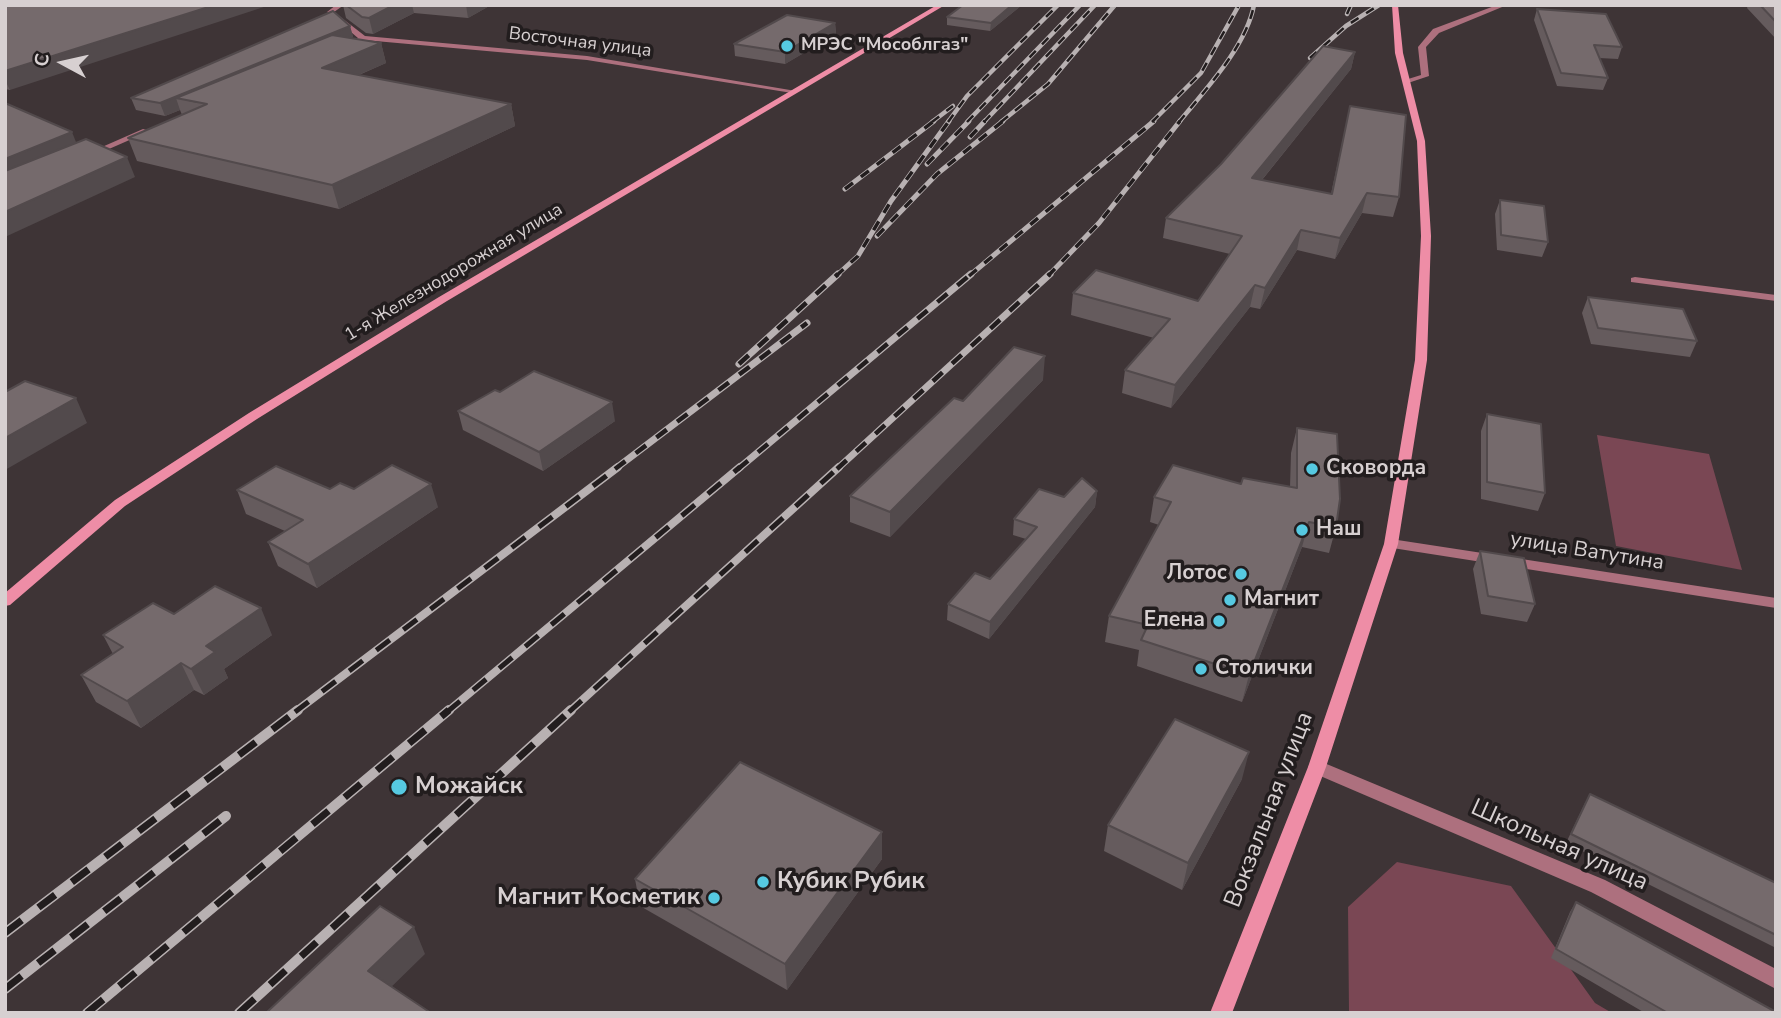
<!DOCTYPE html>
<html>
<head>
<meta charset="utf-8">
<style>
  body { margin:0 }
  #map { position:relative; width:1781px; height:1018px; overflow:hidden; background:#3e3436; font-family:"Nunito Sans",sans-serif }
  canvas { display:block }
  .frame { position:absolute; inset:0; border:7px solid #d7d0d1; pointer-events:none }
  .north { position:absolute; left:28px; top:28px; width:70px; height:70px; -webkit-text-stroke:5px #221d1e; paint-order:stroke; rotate:278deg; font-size:19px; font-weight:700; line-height:28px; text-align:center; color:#d7d0d1 }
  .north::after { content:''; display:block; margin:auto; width:24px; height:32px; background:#d7d0d1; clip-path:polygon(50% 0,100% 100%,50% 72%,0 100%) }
</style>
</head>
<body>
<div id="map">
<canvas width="1781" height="1018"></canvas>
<div class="frame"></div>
<div class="north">С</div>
</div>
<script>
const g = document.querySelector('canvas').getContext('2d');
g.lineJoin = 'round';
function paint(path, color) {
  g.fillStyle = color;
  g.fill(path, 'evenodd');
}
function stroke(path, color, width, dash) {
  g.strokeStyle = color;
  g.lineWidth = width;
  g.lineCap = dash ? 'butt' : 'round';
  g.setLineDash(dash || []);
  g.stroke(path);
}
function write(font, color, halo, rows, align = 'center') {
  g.font = font + ' "Nunito Sans",sans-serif';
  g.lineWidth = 7;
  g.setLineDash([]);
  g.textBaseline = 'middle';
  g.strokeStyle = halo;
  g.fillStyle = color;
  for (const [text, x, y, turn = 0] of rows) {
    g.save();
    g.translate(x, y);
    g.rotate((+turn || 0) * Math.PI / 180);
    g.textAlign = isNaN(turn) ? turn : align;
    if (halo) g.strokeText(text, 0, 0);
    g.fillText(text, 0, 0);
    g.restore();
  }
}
const green = new Path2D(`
  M1597,435L1709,454L1742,570L1616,546Z
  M1397,862L1511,886L1595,1003L1612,1013H1349L1348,907Z`);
const minor = new Path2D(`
  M336,5H344L334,12L365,36L587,56L796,91L792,93L587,60L364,40L345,48H342V44L358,38L327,12Z
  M1497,5H1507L1439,33L1426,47L1429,76L1405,84V80L1421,75L1418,47L1433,29Z
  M143,129L150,131L93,156L86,154Z
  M1635,277L1776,295V301L1631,282V278Z
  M1317,760L1605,880L1776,969V989L1591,892L1311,772L1308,767L1311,762Z`);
const tertiary = new Path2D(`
  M1391,539L1776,598V608L1386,547L1384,544Z`);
const secondary = new Path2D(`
  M937,5H945L447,301L257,419L125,506L10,605L5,606V593L115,500L249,413L439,297Z
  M1392,5H1398L1403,53L1425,141L1431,236L1427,360L1398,544L1326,767L1232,1013H1210L1308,767L1384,544L1415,360L1421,236L1417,141L1395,53Z`);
const railFar4 = new Path2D(`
  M1347,14L1351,5
  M1310,58L1346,26L1379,5
  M932,122L953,106
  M948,122L967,96L1058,5
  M967,122L1080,5
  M984,122L1095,5
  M1001,122L1048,84L1115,5
  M1152,122L1201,73L1239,5
  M1179,122C1205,90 1246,47 1254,5`);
const railFar3 = new Path2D(`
  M970,137L985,121
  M927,164L969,121
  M845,189L934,121
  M877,236L937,174L1003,121
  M836,276L858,256L891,201L949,121
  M969,276L1154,121
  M1048,276L1099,223L1180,121`);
const railFar2 = new Path2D(`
  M739,364L838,274
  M615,469L807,323
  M738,469L971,274
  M837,469L1050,274`);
const railFar1 = new Path2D(`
  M295,712L618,467
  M447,712L740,467
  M569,712L839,467`);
const rail = new Path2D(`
  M5,933L298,710
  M5,989L226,816
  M87,1013L449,710
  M239,1013L571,710`);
const wall = new Path2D(`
  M5,5L10,90L5,89Z
  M343,5H491L468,18L414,13L373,34L366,33L346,18Z
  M1022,5L990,31L947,25V17Z
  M1748,5H1776V39L1747,8Z
  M1537,9L1622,47L1618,59L1599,58L1608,78L1603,90L1557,86L1534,20Z
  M835,23L836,34L785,64L735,56L734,44Z
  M350,26L353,37L351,38L381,43L386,63L359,75L511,104L515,126L339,209L137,161L128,138L182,115L180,110L165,116L136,110L131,98Z
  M1355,52L1351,69L1262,180L1331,194L1350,106L1399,197L1393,217L1362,213L1335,259L1297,250L1260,309L1250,307L1171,408L1122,393L1125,370L1154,338L1071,315L1073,293L1198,301L1230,254L1163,238L1166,218Z
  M1500,200L1548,242L1542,257L1497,250L1495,214Z
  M1588,297L1697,341L1690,357L1591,344L1582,313Z
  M1043,380L890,537L850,522V496L963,401Z
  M500,392L615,421L543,471L463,430L458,411Z
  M1487,414L1545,493L1538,511L1481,499V431Z
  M1297,428L1336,527L1329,553L1302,547L1242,702L1137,666L1139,650L1105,642L1109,616L1159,525L1150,522L1154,497L1241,484L1290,487L1291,453Z
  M354,489L438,507L317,588L278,566L268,542L285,531L246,514L237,490Z
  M1097,491L1095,507L989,639L947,620L948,604L990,579L1026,539L1013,535L1014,519L1064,497Z
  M1480,551L1535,604L1527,622L1481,614L1473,569Z
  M174,614L272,635L224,669L228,678L204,695L194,690L141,728L96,702L81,675L113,654L103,635Z
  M1242,779L1182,890L1104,851L1108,825Z
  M1585,803L1776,883V948L1566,843Z
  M882,832V859L787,990L640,906L635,879Z
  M1576,902L1776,1013H1645L1551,958L1570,912Z`);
const shadedWall = new Path2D(`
  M215,5H270L10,90L5,80V71Z
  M394,5H412L414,13L373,34L369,18Z
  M466,5H491L468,18Z
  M1012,5H1022L990,31L991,23Z
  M835,23L836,34L785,64V52Z
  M350,26L353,37L197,103L176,98L180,110L165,116L160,103Z
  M381,43L386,63L328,88L322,68Z
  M1355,52L1351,69L1248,197L1252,178Z
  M511,104L515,126L339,209L332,185Z
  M72,132L80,152L5,183V159Z
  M127,157L135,177L5,237V212Z
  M1367,193L1362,213L1335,259L1340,238Z
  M1301,230L1297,250L1260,309L1265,288Z
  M1255,285L1250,307L1171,408L1175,385Z
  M1045,356L1043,380L890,537V512Z
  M76,398L87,423L5,470V438Z
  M612,402L615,421L543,471L539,452Z
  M431,484L438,507L317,588L308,564Z
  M1097,491L1095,507L989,639L990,622Z
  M1309,522L1302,547L1242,702L1249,675Z
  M261,608L272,635L224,669L228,678L204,695L191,669L206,646Z
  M181,663L194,690L141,728L127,701Z
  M1249,752L1242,779L1182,890L1188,863Z
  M882,832V859L787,990L785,964Z
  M414,927L425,954L380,998L368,971Z`);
const building = new Path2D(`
  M5,5H215L5,71Z
  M346,5H394L369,18L362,17Z
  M963,5H1012L991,23L947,17Z
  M1760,5H1776V22Z
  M1537,9L1606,14L1622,47L1594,45L1608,78L1561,73Z
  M333,11L350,26L160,103L131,98Z
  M787,15L835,23L785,52L734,44Z
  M332,35L381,43L322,68L511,104L332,185L128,138L207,104L176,98Z
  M1323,46L1355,52L1252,178L1332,194L1350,106L1406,115L1399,197L1367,193L1340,238L1301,230L1265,288L1255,285L1175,385L1125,370L1170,319L1073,293L1096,270L1198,301L1242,236L1166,218L1221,164Z
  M5,103L72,132L5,159Z
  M86,139L127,157L5,212V171Z
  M1500,200L1544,206L1548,242L1501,235Z
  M1588,297L1683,309L1697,341L1598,328Z
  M1014,347L1045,356L890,512L850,496L954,398L963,401Z
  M534,371L612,402L539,452L458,411L495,390L500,392Z
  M25,381L76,398L5,438V392Z
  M1487,414L1541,424L1545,493L1487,482Z
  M1297,428L1337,434L1340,499L1336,527L1309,522L1249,675L1141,640L1148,625L1109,616L1171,502L1154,497L1173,465L1241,484L1243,478L1297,488Z
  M392,465L431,484L308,564L268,542L303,520L237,490L276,466L330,489L340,483L354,489Z
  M1082,478L1097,491L990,622L948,604L975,573L990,579L1037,527L1014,519L1039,489L1064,497Z
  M1480,551L1524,558L1535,604L1488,596Z
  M215,586L261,608L206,646L215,652L191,669L181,663L127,701L81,675L123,647L103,635L153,603L174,614Z
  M1175,719L1249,752L1188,863L1108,825Z
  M740,762L882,832L785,964L635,879Z
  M1590,794L1776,883V935L1571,834Z
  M1576,902L1776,1012V1013H1668L1556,949Z
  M380,906L414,927L368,971L431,1013H266Z`);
const markers = [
  [787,46,7,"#56c9e1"],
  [1312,469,7,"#56c9e1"],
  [1302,530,7,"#56c9e1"],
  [1241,574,7,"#56c9e1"],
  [1230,600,7,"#56c9e1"],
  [1219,621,7,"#56c9e1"],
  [1201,669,7,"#56c9e1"],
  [399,787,9,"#56c9e1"],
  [763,882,7,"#56c9e1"],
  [714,898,7,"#56c9e1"]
];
const farStreetnames = [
  ["Восточная улица",580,43,7],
  ["1-я Железнодорожная улица",454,273,-31]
];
const farPoinames = [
  ["МРЭС \"Мособлгаз\"",801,46]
];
const poiNames = [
  ["Сковорда",1326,469],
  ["Наш",1316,530],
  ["Лотос",1227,574,"right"],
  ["Магнит",1244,600],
  ["Елена",1205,621,"right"],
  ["Столички",1215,669]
];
const streetNames = [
  ["улица Ватутина",1587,552,9]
];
const nearPoinames = [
  ["Можайск",415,787],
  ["Кубик Рубик",777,882],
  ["Магнит Косметик",700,898,"right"]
];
const nearStreetnames = [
  ["Вокзальная улица",1270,810,-69],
  ["Школьная улица",1559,846,24]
];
paint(green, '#7a4754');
paint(minor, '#ad707e');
paint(tertiary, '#ad707e');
paint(secondary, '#ee8da6');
stroke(railFar4, '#b8b1b2', 4.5);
stroke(railFar3, '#b8b1b2', 5);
stroke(railFar2, '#b8b1b2', 7);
stroke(railFar1, '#b8b1b2', 8);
stroke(rail, '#b8b1b2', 10);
stroke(railFar4, '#221d1e', 2.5, [9]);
stroke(railFar3, '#221d1e', 3.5, [10]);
stroke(railFar2, '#221d1e', 4.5, [13]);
stroke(railFar1, '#221d1e', 5, [17]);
stroke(rail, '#221d1e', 7, [21]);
paint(wall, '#655b5d');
paint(shadedWall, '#524a4c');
paint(building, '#756a6c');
stroke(building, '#524a4c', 2);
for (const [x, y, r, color] of markers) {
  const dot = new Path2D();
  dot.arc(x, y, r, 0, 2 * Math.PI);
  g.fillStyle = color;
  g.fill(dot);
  stroke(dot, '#221d1e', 2.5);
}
write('18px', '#d7d0d1', '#221d1e', farStreetnames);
write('bold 18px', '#d7d0d1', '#221d1e', farPoinames, 'left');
write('bold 21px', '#d7d0d1', '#221d1e', poiNames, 'left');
write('21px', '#d7d0d1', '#221d1e', streetNames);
write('bold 24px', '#d7d0d1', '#221d1e', nearPoinames, 'left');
write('24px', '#d7d0d1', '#221d1e', nearStreetnames);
</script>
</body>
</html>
